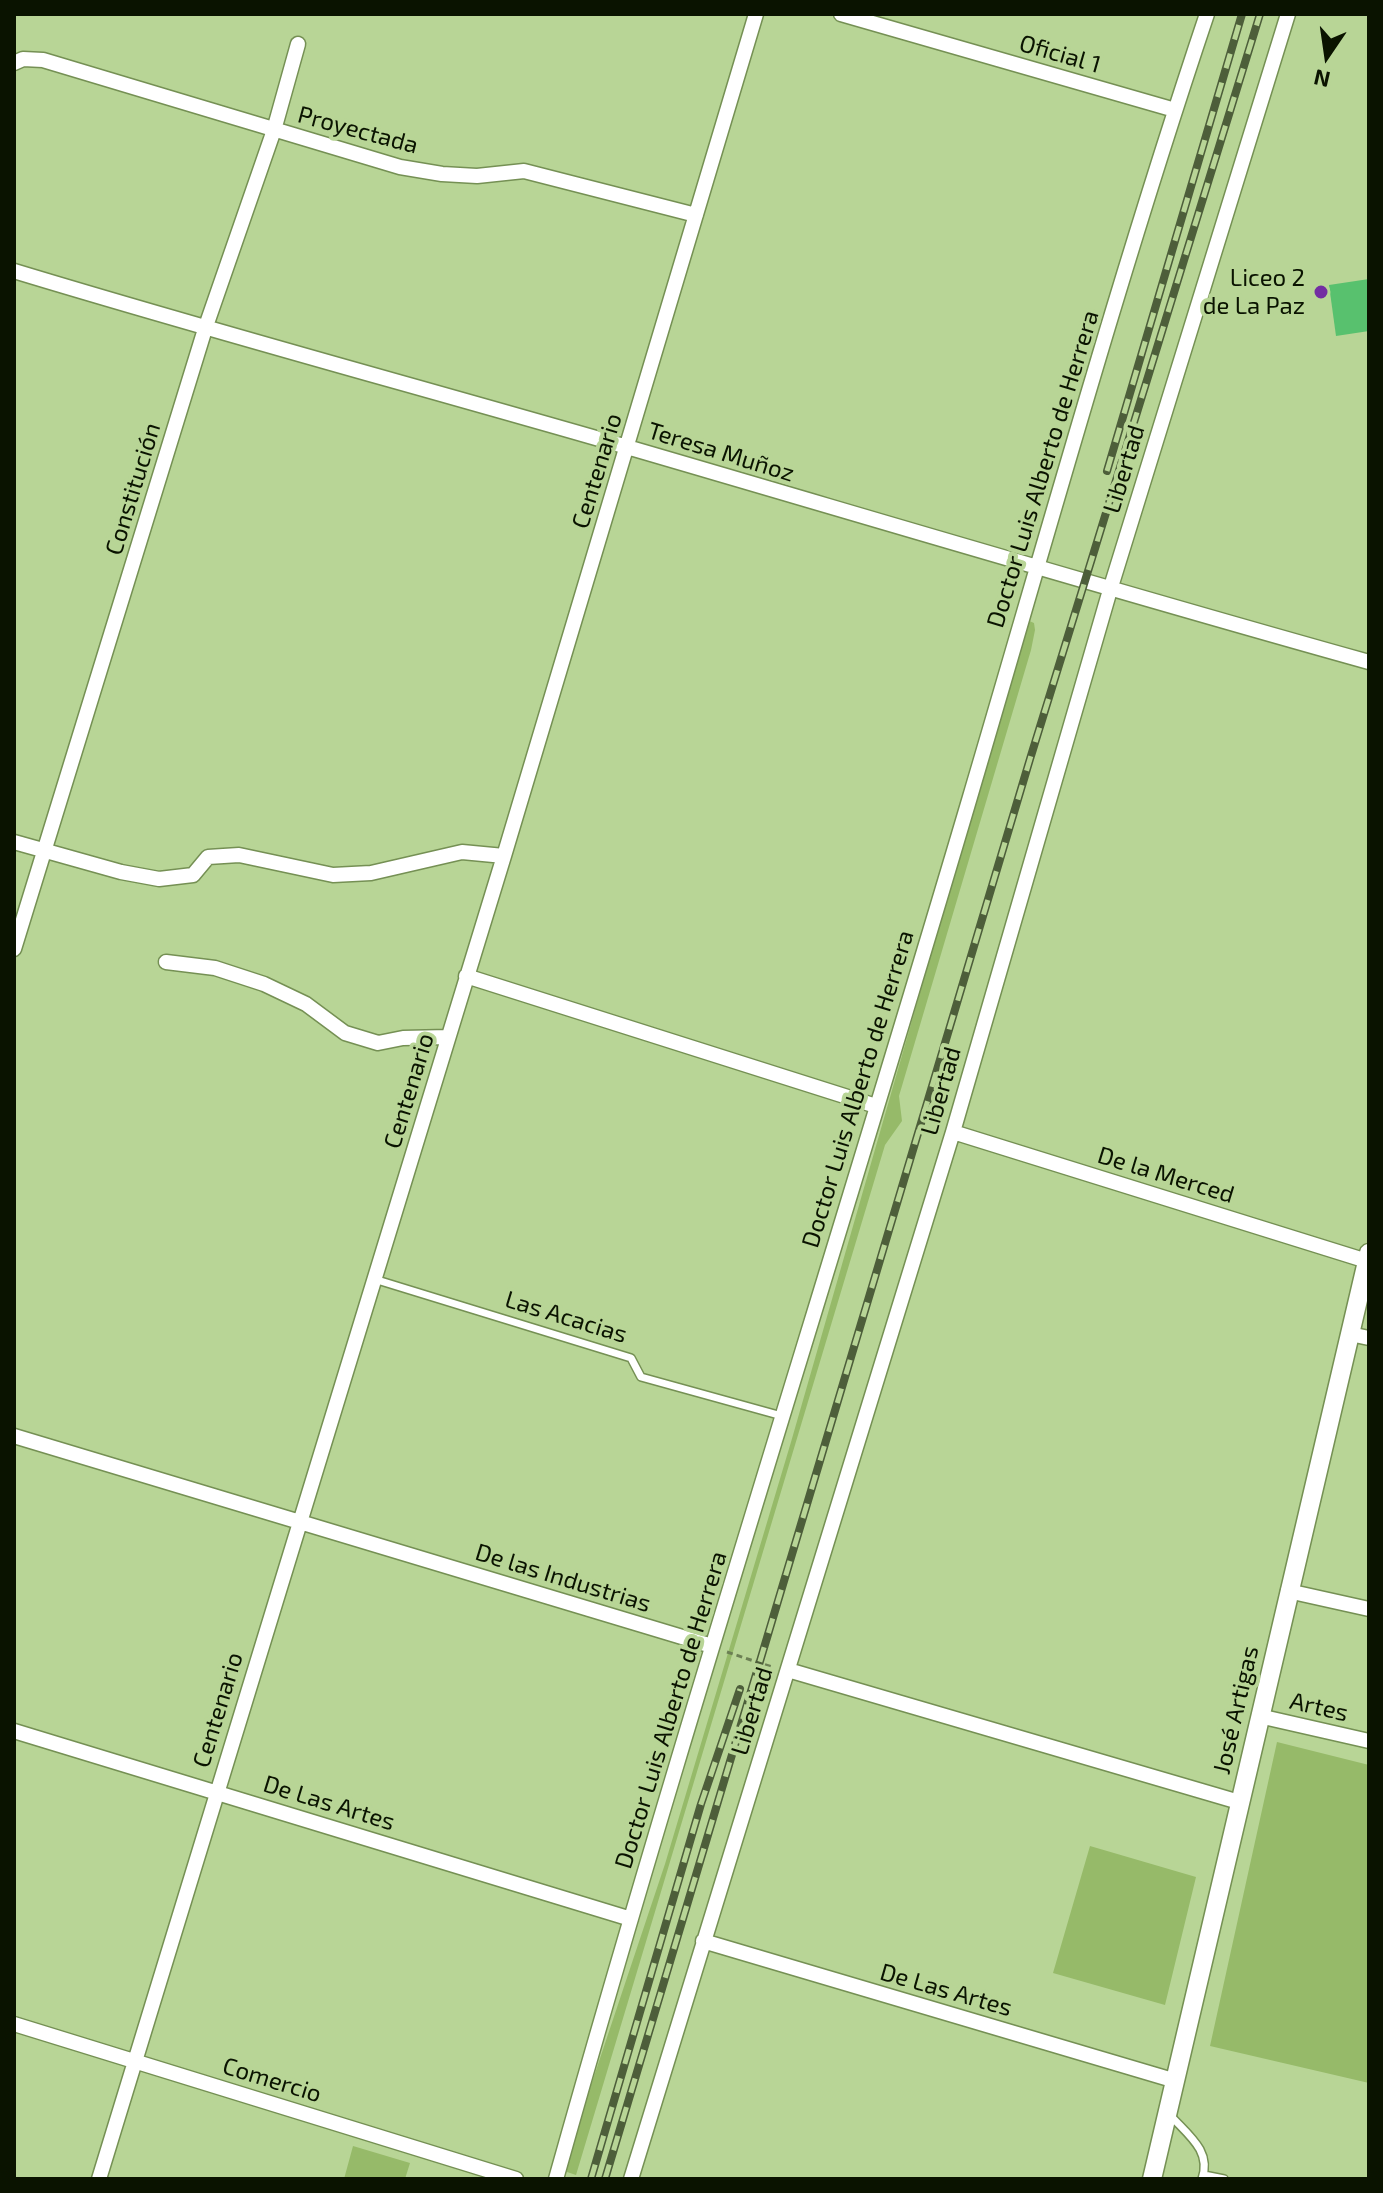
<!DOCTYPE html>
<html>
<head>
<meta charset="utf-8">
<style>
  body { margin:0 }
  #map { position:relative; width:1383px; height:2193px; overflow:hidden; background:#b8d596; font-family:"Exo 2",sans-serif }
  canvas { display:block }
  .frame { position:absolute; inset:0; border:16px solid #0a1300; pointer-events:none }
  .north { position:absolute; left:1287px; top:16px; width:80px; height:80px; -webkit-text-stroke:6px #b8d596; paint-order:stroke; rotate:193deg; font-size:22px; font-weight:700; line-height:32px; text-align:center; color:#0a1300 }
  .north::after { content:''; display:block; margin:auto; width:28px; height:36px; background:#0a1300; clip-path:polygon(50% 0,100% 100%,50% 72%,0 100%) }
</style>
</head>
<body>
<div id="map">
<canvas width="1383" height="2193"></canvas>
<div class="frame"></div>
<div class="north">N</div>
</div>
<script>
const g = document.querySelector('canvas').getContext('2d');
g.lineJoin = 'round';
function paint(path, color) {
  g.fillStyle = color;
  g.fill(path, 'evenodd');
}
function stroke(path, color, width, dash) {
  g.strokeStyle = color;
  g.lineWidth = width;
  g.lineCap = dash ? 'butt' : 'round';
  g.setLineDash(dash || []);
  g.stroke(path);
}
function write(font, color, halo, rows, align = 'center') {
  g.font = font + ' "Exo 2",sans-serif';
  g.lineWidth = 8;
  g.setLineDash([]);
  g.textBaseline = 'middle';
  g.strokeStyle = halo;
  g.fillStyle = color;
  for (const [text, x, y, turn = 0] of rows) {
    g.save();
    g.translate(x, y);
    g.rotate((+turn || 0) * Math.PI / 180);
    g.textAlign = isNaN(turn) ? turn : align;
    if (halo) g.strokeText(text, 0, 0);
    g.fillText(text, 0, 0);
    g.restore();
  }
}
const green = new Path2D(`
  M1027,620L1034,623L1035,630L1031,650L899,1096L902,1121L885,1145L576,2175L567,2172L565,2163L665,1864L791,1442Z
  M1277,1742L1369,1765V2083L1210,2046Z
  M1090,1846L1196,1877L1165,2005L1053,1973Z
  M353,2146L410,2163L405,2179H344Z`);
const building = new Path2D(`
  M1369,279V331L1336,336L1329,285Z`);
const path = new Path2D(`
  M727,1652L772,1667`);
const service = new Path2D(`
  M374,1279L631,1358L641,1377L782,1416
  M1170,2115C1188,2135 1212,2151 1202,2179
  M1204,2175L1224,2179`);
const minor = new Path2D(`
  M841,14L1175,110
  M14,63L23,59L43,60L400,167L442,174L477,176L524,171L696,215
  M14,271C218,333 423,388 627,447C874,519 1121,593 1369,662
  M14,842L121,872L159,879L193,875L208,857L239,855L333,875L371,873L462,852L504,856
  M14,949L205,329L274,130L298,44
  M166,962L215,968L264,984L306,1004L345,1033L378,1043L403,1038L448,1037
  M466,976L876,1106
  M953,1132L1367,1261
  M1350,1334L1369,1338
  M14,1436L712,1646
  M1288,1591L1369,1609
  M788,1670L1239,1802
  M1259,1716L1369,1741
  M14,1731L631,1919
  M703,1941L1176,2081
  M14,2024L516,2179
  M99,2179L504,856L756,14
  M556,2179C686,1716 834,1258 970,797C1047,536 1120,273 1207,14
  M631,2179L953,1132L1110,590L1288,14`);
const tertiary = new Path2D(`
  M1152,2179L1369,1253`);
const rail = new Path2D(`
  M1107,471L1242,14
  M591,2179L701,1804L740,1689
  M605,2179L1030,759L1260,14`);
const markers = [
  [1321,292,8,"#732ea2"]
];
const streetNames = [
  ["Oficial 1",1060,54,16],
  ["Proyectada",358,130,15],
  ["Teresa Muñoz",721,452,17],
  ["Doctor Luis Alberto de Herrera",1043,469,-73],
  ["Libertad",1124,469,-73],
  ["Centenario",597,471,-73],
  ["Constitución",133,489,-73],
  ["Doctor Luis Alberto de Herrera",858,1089,-73],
  ["Centenario",409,1091,-73],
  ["Libertad",941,1091,-74],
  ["De la Merced",1166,1175,17],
  ["Las Acacias",566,1317,17],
  ["De las Industrias",563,1578,17],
  ["Artes",1319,1707,13],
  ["Centenario",218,1710,-73],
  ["Doctor Luis Alberto de Herrera",671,1710,-73],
  ["José Artigas",1236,1710,-77],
  ["Libertad",752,1711,-73],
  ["De Las Artes",329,1803,17],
  ["De Las Artes",946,1990,16],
  ["Comercio",272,2080,17]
];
const poiNames = [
  ["Liceo 2",1305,278],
  ["de La Paz",1305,306]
];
paint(green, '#96ba69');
paint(building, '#58c16e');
stroke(service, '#759054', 10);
stroke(minor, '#759054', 17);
stroke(tertiary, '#759054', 21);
stroke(path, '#6c8054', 3, [6, 4]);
stroke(service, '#fff', 7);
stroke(minor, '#fff', 14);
stroke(tertiary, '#fff', 18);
stroke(rail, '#4d5e3a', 8);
stroke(rail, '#b8d596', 5, [15]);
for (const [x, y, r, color] of markers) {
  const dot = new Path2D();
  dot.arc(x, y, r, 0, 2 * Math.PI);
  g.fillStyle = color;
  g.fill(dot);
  stroke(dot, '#b8d596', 3);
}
write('24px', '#0a1300', '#b8d596', streetNames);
write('24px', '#0a1300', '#b8d596', poiNames, 'right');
</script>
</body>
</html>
